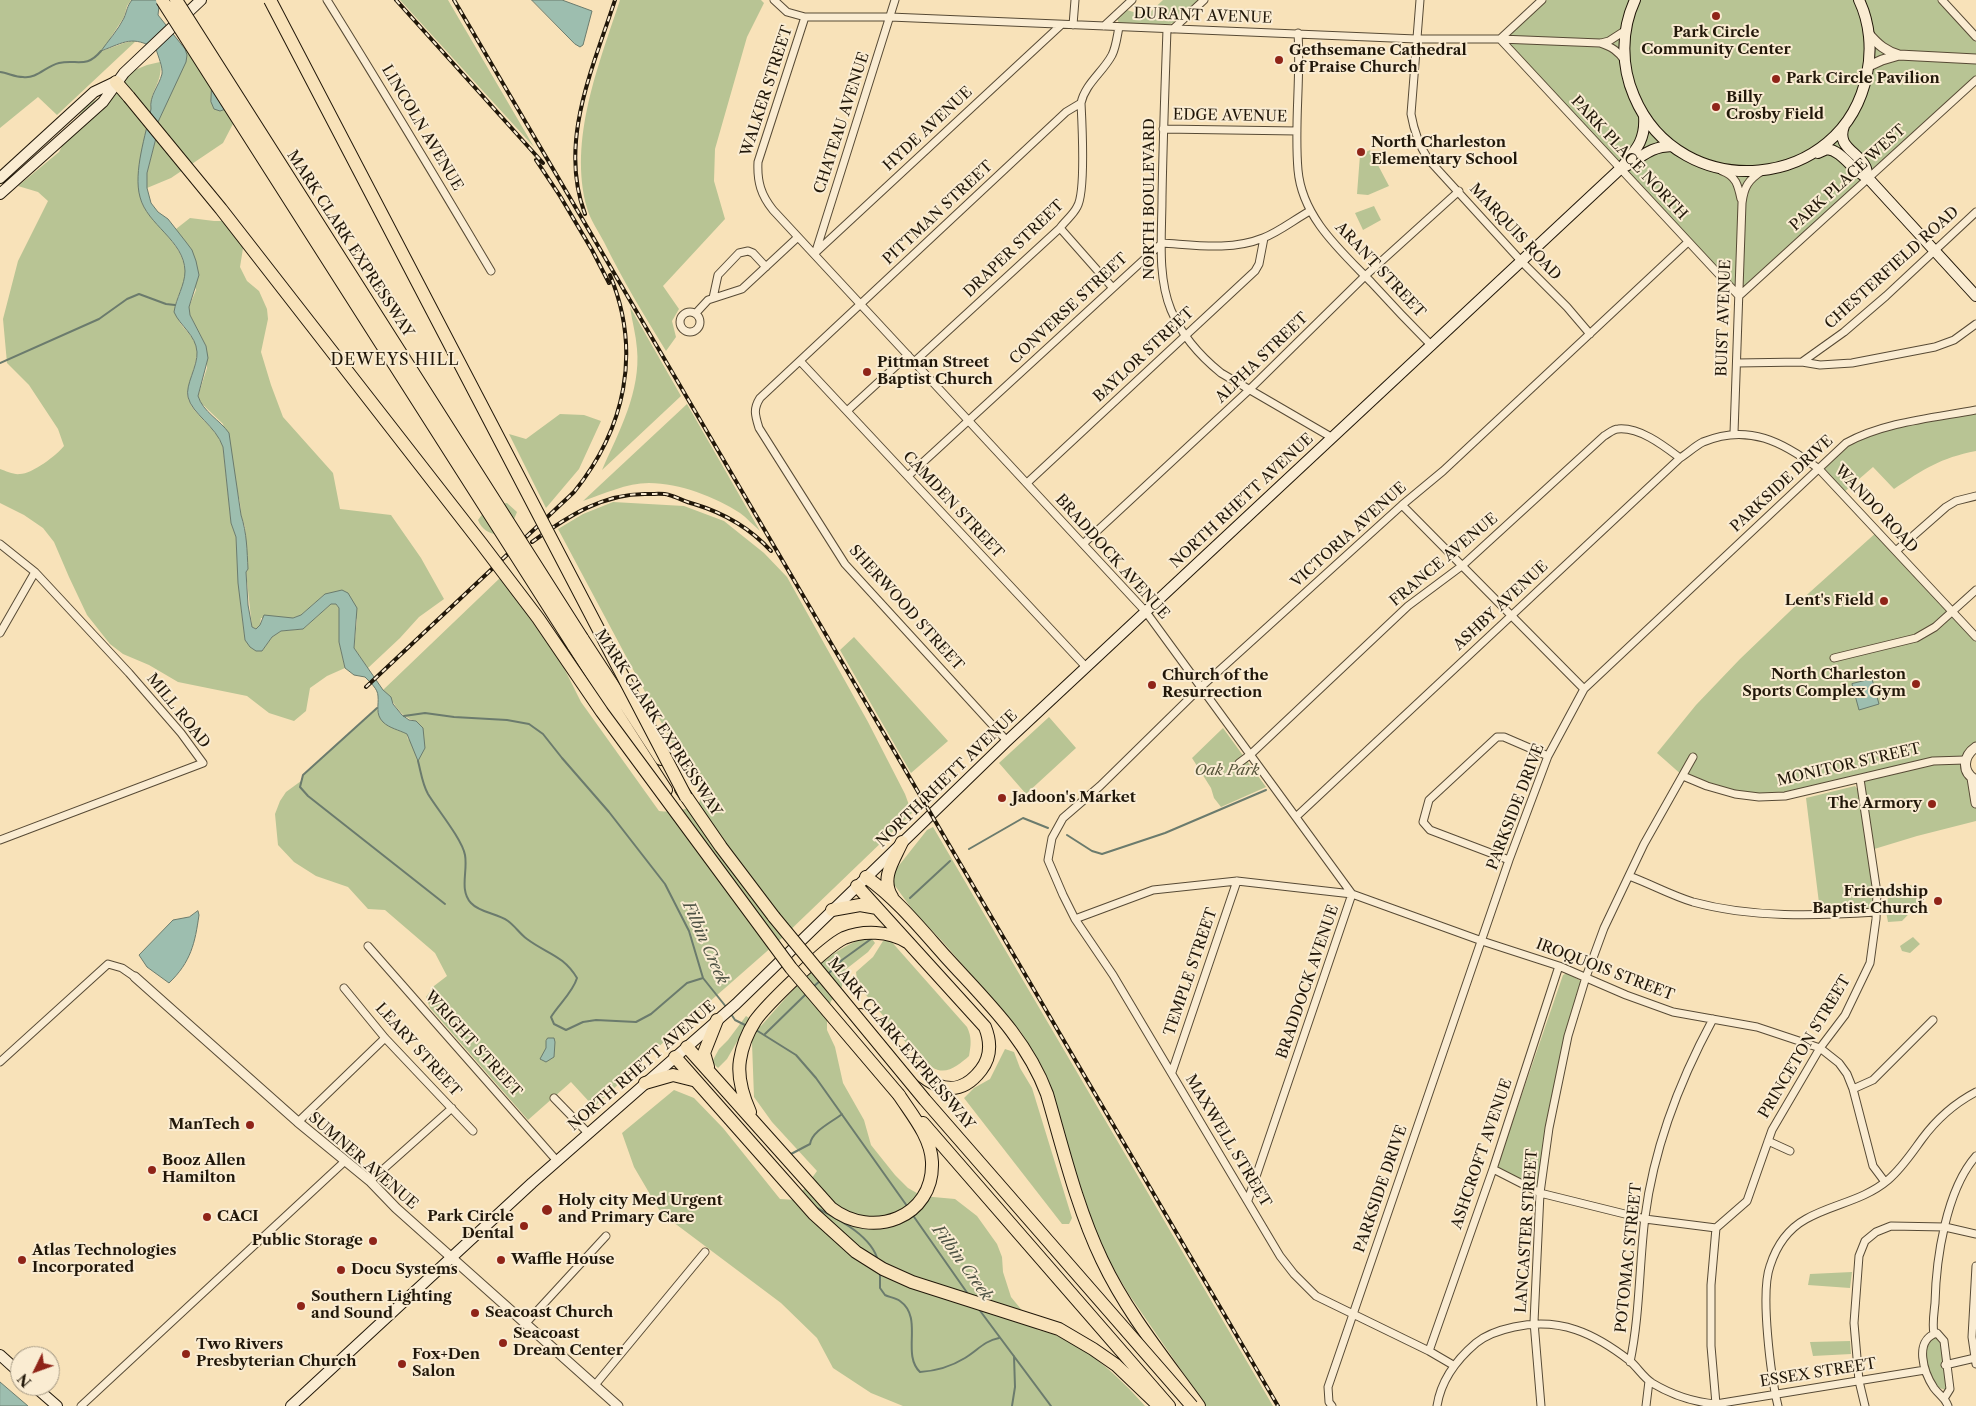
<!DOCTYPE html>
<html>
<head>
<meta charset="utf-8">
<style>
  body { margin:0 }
  #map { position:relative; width:1976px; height:1406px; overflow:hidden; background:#f8e2b9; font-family:"Libre Caslon Text",serif }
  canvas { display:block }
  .north { position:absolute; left:10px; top:1346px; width:50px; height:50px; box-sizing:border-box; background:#faecd2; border:1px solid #a39782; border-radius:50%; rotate:228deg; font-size:14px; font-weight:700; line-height:20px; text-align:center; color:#211709 }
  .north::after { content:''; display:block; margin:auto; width:18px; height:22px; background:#8f2418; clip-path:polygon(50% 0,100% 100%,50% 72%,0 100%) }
</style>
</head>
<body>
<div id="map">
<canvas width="1976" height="1406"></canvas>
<div class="north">N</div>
</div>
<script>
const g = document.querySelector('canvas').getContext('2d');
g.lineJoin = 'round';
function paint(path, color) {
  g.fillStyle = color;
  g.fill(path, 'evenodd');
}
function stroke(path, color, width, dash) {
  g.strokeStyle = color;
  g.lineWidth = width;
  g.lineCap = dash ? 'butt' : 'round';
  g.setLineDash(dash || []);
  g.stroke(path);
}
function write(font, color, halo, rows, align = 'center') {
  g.font = font + ' "Libre Caslon Text",serif';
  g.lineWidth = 4;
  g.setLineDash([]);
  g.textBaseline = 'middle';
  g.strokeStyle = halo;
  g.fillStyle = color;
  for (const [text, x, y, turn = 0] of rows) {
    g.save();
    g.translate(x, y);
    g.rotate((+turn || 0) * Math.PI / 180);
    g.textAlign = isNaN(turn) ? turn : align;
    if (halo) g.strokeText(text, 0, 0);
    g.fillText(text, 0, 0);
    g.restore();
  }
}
const green = new Path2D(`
  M0,0H131L127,6L124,17L102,51L124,43L137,40L57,115L38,97L0,128Z
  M400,0H448L534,147Z
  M620,0H761L764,3L747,37L715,149L714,181L725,219L663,286L679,309L672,321L676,337L666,351C644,315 622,279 604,242C598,231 590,219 587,208C568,140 599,64 620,0Z
  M1163,0H1199L1173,23L1168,25L1119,23L1117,19L1127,10L1146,16Z
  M1547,0H1942L1976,37V80L1739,296L1500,39Z
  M185,49L203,50L236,118L223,143L171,178L147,188V173L156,138L158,122L187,55Z
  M160,62C164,81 149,91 151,109C147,132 132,187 144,207C156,228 182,243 185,270C187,286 170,302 177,317C182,330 197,336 197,353C197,365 185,388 188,398C194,417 216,426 223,447L231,523L236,537L241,608L245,640L262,651L272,637L281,631L303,629L331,604H336L339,608V642L345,668L327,676L310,688L306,711L294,721L269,713L247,696L178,682L149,665L123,654L110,644L87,615L69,577L54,542L43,528L24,515L0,503V469C6,471 14,475 20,474C32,474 57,455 64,446L58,429L29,385L7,363L3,319L18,261L48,201L38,192L18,186L59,152L77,118L86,106L100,97L118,77L147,65Z
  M1370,150L1389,186L1368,195L1357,194L1360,155Z
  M1374,206L1381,220L1363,230L1355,213Z
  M190,218L214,221H229L244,242L240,267L247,281L259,291L267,309L268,319L261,352L271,385L283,417L333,473L340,509L391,515L421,558L444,599L419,617L400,638L368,668L354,648L357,619L325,594L301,615L293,618H261L260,625L256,629L252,627L246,572L248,569L245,527L241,515L240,503L223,424L200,402L198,396L207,368L206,346L190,315L189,307L196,290L176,229Z
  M630,307L681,396L602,470C619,432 641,391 637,349C636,335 632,321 630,307Z
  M687,404L760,531C753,525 747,518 740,513C715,497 680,483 649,483C627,483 603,494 583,501Z
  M1976,410V451C1940,458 1924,469 1894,489L1873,467L1843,493L1819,469L1863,434Z
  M560,414L584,415L601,421L579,469L546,508L509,434L526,439Z
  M613,502L684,506L724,521L764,553L787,577L868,722L905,794L912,813L782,938L667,1039L594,1107L571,1082L528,1120L430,1008L426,997L434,986L447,976L435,953L385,910L368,909L348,887L316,876L294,862L278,845L275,814L280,801L286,792L301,781L303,775L377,708C382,727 392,726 407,734L408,740L416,721C398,717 395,701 383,690L501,577L563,666L581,702L659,811C675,813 685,810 699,803L702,794L675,748L558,529L583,514Z
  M507,503L517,512L512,524L499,535C488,533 482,530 478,520C486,508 493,505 507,503Z
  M1878,531L1976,637V747L1967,755L1976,803V821L1917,836L1871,850L1860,779L1785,796L1735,794L1683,776L1657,753L1696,705L1740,659L1810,592Z
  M854,637L948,741L911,773L840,650Z
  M1049,717L1076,748L1026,794L999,763Z
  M1223,728L1266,787L1221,807L1214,798L1211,788L1192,758Z
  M1855,786L1859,791L1873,880L1874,902L1872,908L1869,910L1820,911L1806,798Z
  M933,827L1273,1406H1206L1128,1293L1101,1247L1067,1146L1053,1095L1040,1063L1021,1032L942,941L914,912L893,883V873L927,830Z
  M1911,885L1925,897L1902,921L1888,922L1885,906L1888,898Z
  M870,936L875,943L868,952L845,970L841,991L831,1001L827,1014V1030L835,1047L843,1083L864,1120L871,1145L895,1175L908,1188L922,1196L955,1199L977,1216L997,1244L1002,1257L1003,1272L1011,1297L1038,1330C1077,1337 1120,1377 1145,1406H903L871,1393L833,1368L817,1338L781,1303L661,1213L634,1167L622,1133L674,1090L694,1098L723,1128L780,1199L796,1200L817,1171L772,1122L754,1097L752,1043L738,1040L727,1059L718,1068L712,1062L719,1049L728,1040L746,1016L761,1026C792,991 824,950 870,936Z
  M1913,937L1920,944L1910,953L1902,951L1900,946Z
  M890,940L967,1027C972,1037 971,1045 969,1056C961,1063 950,1073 938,1070C921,1065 875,1005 861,989L857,980L856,972L873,957L883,941Z
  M1567,973L1581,981L1553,1090L1538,1186L1535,1187L1497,1167L1563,975Z
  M1005,1049L1014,1052L1020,1068L1032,1088L1072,1218L1069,1224H1062L964,1098L974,1088L990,1079Z
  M1852,1272L1850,1288L1808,1285L1810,1274Z
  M1935,1336L1941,1339L1944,1373L1948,1386L1946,1390L1936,1387C1926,1369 1919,1353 1935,1336Z
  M1850,1341L1851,1354L1813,1356L1810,1342Z`);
const water = new Path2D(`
  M132,0H166L159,6L158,15L185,49L187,55L186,62L158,122L156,138L147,173V188L151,203L158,212L168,219L186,242L192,250L196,261L199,275L189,307L190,315L206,346L208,358L198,396C203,412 220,420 229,433L241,515C247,533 247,551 248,569L246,572L248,605L252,627L256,629L260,625L264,615L293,618L301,615L325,594L342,590L348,593L357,608L354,648L383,690L391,697L393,704L402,715L409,720L416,721L423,728L425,748L418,761L407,734C399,730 389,728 383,722C375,714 379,705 378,696C378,689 370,682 365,677L354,675L345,668L339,642V608L336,604H331L303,629L281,631L272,637L262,651H256L250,647L245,640L238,583L236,537L231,523L223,447C216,426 192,414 188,397C185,385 198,366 197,352C196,335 180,326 174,312C176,298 185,285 185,271C184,240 147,225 140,197C133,172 146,134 151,109C149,96 159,86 162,74C163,67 158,56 156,49C132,35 125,42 101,51C108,41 118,30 124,18C127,11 127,6 132,0Z
  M532,0H562L592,11L583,45L580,47L575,44Z
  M212,80L226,109L220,111L214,109L211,102Z
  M1872,679L1879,704L1859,710L1852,684Z
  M198,911L199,915C195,943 191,962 169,983L147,967L139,955L173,920L189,917Z
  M548,1038H554L555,1042L554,1057L546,1062L540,1059L546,1048V1041Z
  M0,1382L28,1406H0Z`);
const stream = new Path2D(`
  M0,72C8,73 15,77 23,77C37,79 46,66 59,63C77,59 86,69 101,51
  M0,363L99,319L127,299L139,294L166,304L175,305
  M377,708L303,775L300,787L308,796L445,904
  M404,716L425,713L454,717L507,720L529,724L543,734L562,758L609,812L665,884L689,931L703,978L727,1008
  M418,761C421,772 422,783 428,794C437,809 462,839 465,855C468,871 459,890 471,903C480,913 497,913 508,921C515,926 520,934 527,939C547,954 563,955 577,978C573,992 559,1004 551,1017L554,1024L566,1030L583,1022L596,1020L636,1022L651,1014L687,983L703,978
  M1067,835L1092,851L1102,854L1165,833L1266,790
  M969,849L1023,818L1048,828
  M910,898L950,861
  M828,974L842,960L871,939
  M813,987L821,980
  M731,1014L735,1020L747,1026
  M756,1030L796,1055L816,1078L907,1206
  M765,1034L806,994
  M791,1154L810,1144C812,1131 832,1122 842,1114
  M815,1207C836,1218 872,1235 878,1261
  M912,1214L968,1294
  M880,1273V1288L885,1295C889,1297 896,1298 900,1301C924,1318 901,1354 920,1372C935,1371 952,1366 965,1358C978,1350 984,1341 999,1338
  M978,1308L1051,1406
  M1012,1406L1015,1387L1014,1356`);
const minor = new Path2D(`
  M327,0C383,90 437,180 491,271
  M774,0L787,12L805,17H890L1416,39H1500L1600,43C1612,47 1618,51 1625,61
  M1420,0L1411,114C1414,131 1419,145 1428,159L1522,262L1567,307L1590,334
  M1542,0L1500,39L1739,296L1976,80
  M1942,0L1976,37
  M805,17L758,162C757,182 761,195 773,210L1146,612L1352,894L1248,1200
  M1073,25L1075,0
  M1104,26L1132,0
  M1167,29C1165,85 1163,141 1162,197C1162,234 1157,276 1171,310C1182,336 1200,356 1221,373L1331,437
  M1173,29L1204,0
  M1298,33C1301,79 1294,125 1298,170C1302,217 1340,250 1371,282C1391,304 1411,325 1432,346
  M1601,43L1609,41L1626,30
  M1163,129L1297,131
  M1722,171C1736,176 1738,185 1741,199
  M1060,228L1112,287
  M814,254L1061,25
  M815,254L895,0
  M713,298L718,275L739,253L748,251L753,253L766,267
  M680 322a10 10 0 1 1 20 0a10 10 0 1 1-20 0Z
  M696,313L708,300L742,289L798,237
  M800,361L1086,667
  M914,362L1060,228C1065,221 1073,215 1077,207C1086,193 1082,123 1081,103
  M1802,362L1844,332L1886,296L1976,212
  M1737,363L1802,362L1820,365L1852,363L1935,347L1954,340L1976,324
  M847,411L908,355
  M1734,433L1742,203C1744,187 1748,180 1762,171
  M908,476L1162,243C1195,245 1231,251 1263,238C1279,232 1295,219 1310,211
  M1027,483L1255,271L1259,264L1264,238
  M1402,505L1584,689
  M0,544L35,572L129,673L181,733L203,763L0,840
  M1083,544L1249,390L1365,276L1459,191
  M1896,551L1946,507L1956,501L1976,496
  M0,633L35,572
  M1834,658L1916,638L1935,627L1976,590
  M1007,741L845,564L759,428C755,415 753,409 760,398L1066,112L1081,103C1085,84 1103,72 1112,55C1116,47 1117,37 1119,27
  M1239,763L1251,754L1408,606L1463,565L1604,436C1608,434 1613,429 1618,429C1640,427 1664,446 1680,458
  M1683,776L1707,786L1735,794L1759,797L1785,796L1933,761L1965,760
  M1860,779L1877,893L1876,919L1870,963L1845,1015L1820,1048L1772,1130L1747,1201L1716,1228L1711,1285V1346L1716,1404L1925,1370
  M1297,816L1680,458C1688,453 1695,446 1703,442C1748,423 1783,442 1819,469L1976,637
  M1509,860L1430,830L1423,822L1429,800L1497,737H1504L1548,756
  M1629,876C1651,884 1670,895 1693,902C1752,918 1816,916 1876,912
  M1075,919L1153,890L1237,881L1352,894L1482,941L1559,966L1626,995L1673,1012L1757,1027L1820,1048L1839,1063L1847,1074L1853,1089L1873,1166L1885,1182
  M368,946L557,1161
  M344,988L385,1038L473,1131
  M0,1062L108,964L122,968L135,977
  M1172,1072L1237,881
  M1853,1089L1873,1080L1933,1020
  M554,1098L588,1133
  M298,1122L385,1038
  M1768,1141L1790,1151
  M1493,1169L1540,1193L1645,1219L1716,1228
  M370,1181L452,1108
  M1976,1266L1972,1337L1976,1364
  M526,1323L606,1236
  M1934,1334C1932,1324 1934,1313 1935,1303C1936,1259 1946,1190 1976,1156
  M1429,1351L1493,1169L1559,966
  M1630,1362C1640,1315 1639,1265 1645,1217C1654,1146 1679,1082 1713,1019
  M1453,1365L1429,1351L1316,1296L1294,1274L1280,1256L1113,975L1075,919L1063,895L1048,860L1052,838L1063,818L1100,786L1201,687L1402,505L1443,471L1688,242
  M1945,1365L1975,1358
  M595,1385L705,1252
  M1945,1397L1950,1389L1944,1341L1937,1333C1913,1340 1924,1373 1934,1388C1939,1395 1945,1397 1948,1406
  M81,1406L344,1162
  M1332,1406L1329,1402L1328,1387L1509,860L1548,756L1584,689L1846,443C1885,422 1933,418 1976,410
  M1437,1406C1441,1380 1456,1360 1476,1343C1487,1334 1500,1330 1514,1327C1560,1317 1594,1333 1630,1361C1638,1368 1643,1377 1652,1383C1672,1395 1692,1402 1716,1404V1406
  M1541,1406L1534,1322L1540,1193L1549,1128L1568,1036L1586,977L1604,928L1644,844L1693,757
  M1646,1406L1649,1381
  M1778,1406C1771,1377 1760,1293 1770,1266C1776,1247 1788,1229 1806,1219C1832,1204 1863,1201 1888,1180C1902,1168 1911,1154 1922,1139C1936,1120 1955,1103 1976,1092
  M1865,1406L1859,1381L1854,1323L1859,1256L1865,1241L1876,1232L1891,1226L1945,1227L1976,1234`);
const tertiary = new Path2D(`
  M1869,34C1878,45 1886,51 1899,55L1976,59
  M1869,66L1882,60L1899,55
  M1976,747C1963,756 1961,772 1976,780
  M1972,778L1976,803
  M135,977L298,1122L370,1181L396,1208L618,1406`);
const secondary = new Path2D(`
  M1635,0C1621,30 1621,66 1634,96C1680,206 1844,192 1867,74C1872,50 1870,23 1859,0
  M1844,126C1836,147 1857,151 1865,166C1867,169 1867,175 1868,178
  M1818,153L1827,149C1843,151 1852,171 1868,178L1976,296
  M1626,166C1644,156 1649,147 1672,146
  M0,178L94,92L115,82
  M0,194L103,102L124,73L201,0
  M0,1355L20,1373
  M34,1386L57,1406
  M291,1406L532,1183L736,1004L1007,741L1620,169C1635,151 1646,141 1644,116`);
const motorway = new Path2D(`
  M116,82L129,97
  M582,638L661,759
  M573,645L666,790
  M681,789L721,847L774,917
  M866,877C897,899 921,929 946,957C986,1001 1026,1038 1047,1094C1063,1149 1077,1208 1102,1260C1127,1313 1165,1359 1199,1406
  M857,886L985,1027C991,1042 991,1057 981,1070C951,1109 920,1076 896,1052C885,1039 873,1027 861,1015
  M892,897C880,878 894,860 902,842
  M832,910L860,905L877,908
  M687,1047L831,1208C872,1240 934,1218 932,1162C931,1137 912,1115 899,1095
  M675,1057L814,1214L856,1252L883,1269L912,1282L1059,1329L1093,1349L1116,1365L1159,1406
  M708,1067L704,1053L717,1020
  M645,1083L673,1075L693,1080
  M750,1112C743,1096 737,1078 740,1060C742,1047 748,1032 755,1021C766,1005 827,946 844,938C863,930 889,931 907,942
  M923,1123L1169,1406`);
const rail = new Path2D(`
  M396,0L543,163
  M454,0L1278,1406
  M536,160L560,196L592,250L609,283
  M585,214C558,142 593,68 615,0
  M532,542C567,517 604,492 650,494C656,494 663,493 669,495C677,497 685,502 694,504C724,513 750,528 771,551
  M366,687L574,492C625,429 642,352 610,275`);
const motorwayBridge = new Path2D(`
  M162,0L573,645
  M176,0L582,638
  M270,0L686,797
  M129,97L221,209L481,543L538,618L602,712L791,968L899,1095
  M774,917L925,1100L1192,1406`);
const markers = [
  [1716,16,5,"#8f2418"],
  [1279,60,5,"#8f2418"],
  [1776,79,5,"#8f2418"],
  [1716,107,5,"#8f2418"],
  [1361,152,5,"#8f2418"],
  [867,372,5,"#8f2418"],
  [1884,601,5,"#8f2418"],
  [1916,684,5,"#8f2418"],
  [1152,685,5,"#8f2418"],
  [1002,798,5,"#8f2418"],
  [1932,804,5,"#8f2418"],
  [1938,901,5,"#8f2418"],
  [250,1125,5,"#8f2418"],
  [152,1170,5,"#8f2418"],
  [547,1210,6,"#8f2418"],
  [207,1217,5,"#8f2418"],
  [524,1226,5,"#8f2418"],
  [373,1241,5,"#8f2418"],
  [22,1260,5,"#8f2418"],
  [501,1260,5,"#8f2418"],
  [341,1270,5,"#8f2418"],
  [301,1306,5,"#8f2418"],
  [475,1313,5,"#8f2418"],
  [503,1343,5,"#8f2418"],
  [186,1354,5,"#8f2418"],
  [402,1364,5,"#8f2418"]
];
const streetNames = [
  ["DURANT AVENUE",1203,16,2],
  ["WALKER STREET",767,91,-72],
  ["EDGE AVENUE",1230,116,1],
  ["CHATEAU AVENUE",842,123,-72],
  ["LINCOLN AVENUE",422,128,59],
  ["HYDE AVENUE",928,129,-43],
  ["PARK PLACE NORTH",1629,158,47],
  ["PARK PLACE WEST",1848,178,-42],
  ["NORTH BOULEVARD",1150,199,-90],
  ["PITTMAN STREET",938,213,-43],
  ["MARQUIS ROAD",1515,232,47],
  ["MARK CLARK EXPRESSWAY",350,244,57],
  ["DRAPER STREET",1014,249,-44],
  ["CHESTERFIELD ROAD",1892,268,-42],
  ["ARANT STREET",1380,270,47],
  ["CONVERSE STREET",1069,309,-43],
  ["BUIST AVENUE",1724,318,-88],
  ["BAYLOR STREET",1144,355,-43],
  ["ALPHA STREET",1262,358,-44],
  ["PARKSIDE DRIVE",1782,484,-43],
  ["NORTH RHETT AVENUE",1242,501,-43],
  ["CAMDEN STREET",953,505,47],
  ["WANDO ROAD",1876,509,47],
  ["VICTORIA AVENUE",1349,535,-42],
  ["BRADDOCK AVENUE",1112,557,48],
  ["FRANCE AVENUE",1444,560,-40],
  ["ASHBY AVENUE",1501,606,-43],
  ["SHERWOOD STREET",906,608,48],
  ["MILL ROAD",178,711,51],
  ["MARK CLARK EXPRESSWAY",658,723,57],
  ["MONITOR STREET",1849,765,-13],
  ["NORTH RHETT AVENUE",947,779,-44],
  ["PARKSIDE DRIVE",1516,807,-69],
  ["IROQUOIS STREET",1605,970,21],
  ["TEMPLE STREET",1191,972,-71],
  ["BRADDOCK AVENUE",1308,982,-71],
  ["WRIGHT STREET",473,1044,48],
  ["MARK CLARK EXPRESSWAY",901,1044,50],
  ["PRINCETON STREET",1805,1047,-59],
  ["LEARY STREET",418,1050,48],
  ["NORTH RHETT AVENUE",642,1066,-41],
  ["MAXWELL STREET",1228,1141,59],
  ["ASHCROFT AVENUE",1482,1154,-71],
  ["SUMNER AVENUE",363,1161,41],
  ["PARKSIDE DRIVE",1381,1189,-71],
  ["LANCASTER STREET",1527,1231,-86],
  ["POTOMAC STREET",1629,1258,-84],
  ["ESSEX STREET",1818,1373,-9]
];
const poiNames = [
  ["Park Circle",1716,33,"center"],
  ["Community Center",1716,50,"center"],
  ["Gethsemane Cathedral",1289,51],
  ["of Praise Church",1289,68],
  ["Park Circle Pavilion",1786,79],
  ["Billy",1726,98],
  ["Crosby Field",1726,115],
  ["North Charleston",1371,143],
  ["Elementary School",1371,160],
  ["Pittman Street",877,363],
  ["Baptist Church",877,380],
  ["Lent's Field",1874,601,"right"],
  ["North Charleston",1906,675,"right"],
  ["Sports Complex Gym",1906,692,"right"],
  ["Church of the",1162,676],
  ["Resurrection",1162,693],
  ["Jadoon's Market",1012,798],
  ["The Armory",1922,804,"right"],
  ["Friendship",1928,892,"right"],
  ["Baptist Church",1928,909,"right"],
  ["ManTech",240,1125,"right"],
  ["Booz Allen",162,1161],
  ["Hamilton",162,1178],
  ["Holy city Med Urgent",558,1201],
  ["and Primary Care",558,1218],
  ["CACI",217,1217],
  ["Park Circle",514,1217,"right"],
  ["Dental",514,1234,"right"],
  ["Public Storage",363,1241,"right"],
  ["Atlas Technologies",32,1251],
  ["Incorporated",32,1268],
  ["Waffle House",511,1260],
  ["Docu Systems",351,1270],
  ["Southern Lighting",311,1297],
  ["and Sound",311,1314],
  ["Seacoast Church",485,1313],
  ["Seacoast",513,1334],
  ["Dream Center",513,1351],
  ["Two Rivers",196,1345],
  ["Presbyterian Church",196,1362],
  ["Fox+Den",412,1355],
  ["Salon",412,1372]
];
const parkNames = [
  ["Oak Park",1227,771]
];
const neighbourhoodNames = [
  ["DEWEYS HILL",395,360]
];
const waterNames = [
  ["Filbin Creek",705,943,66],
  ["Filbin Creek",962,1263,54]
];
paint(green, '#b8c494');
paint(water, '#9dbeaf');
stroke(water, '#6b7b6d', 1);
stroke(stream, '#6b7b6d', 2);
stroke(minor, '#574a35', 9);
stroke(tertiary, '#574a35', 11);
stroke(secondary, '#211709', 12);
stroke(motorway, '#211709', 14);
stroke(minor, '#faecd2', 7);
stroke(tertiary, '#faecd2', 9);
stroke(secondary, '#faecd2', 10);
stroke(motorway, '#f8e2b9', 12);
stroke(rail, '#211709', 4);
stroke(rail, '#faecd2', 2, [5.5]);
stroke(motorwayBridge, '#211709', 14, []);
stroke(motorwayBridge, '#f8e2b9', 12);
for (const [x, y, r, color] of markers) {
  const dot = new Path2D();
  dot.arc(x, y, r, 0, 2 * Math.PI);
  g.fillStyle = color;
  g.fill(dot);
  stroke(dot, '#faecd2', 2);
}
write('15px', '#211709', '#faecd2', streetNames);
write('bold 15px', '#211709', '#faecd2', poiNames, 'left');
write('italic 15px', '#56543a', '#faecd2', parkNames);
g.letterSpacing = '1px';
write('16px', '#211709', '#faecd2', neighbourhoodNames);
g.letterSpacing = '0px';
write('italic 16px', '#4c5143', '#faecd2', waterNames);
</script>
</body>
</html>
